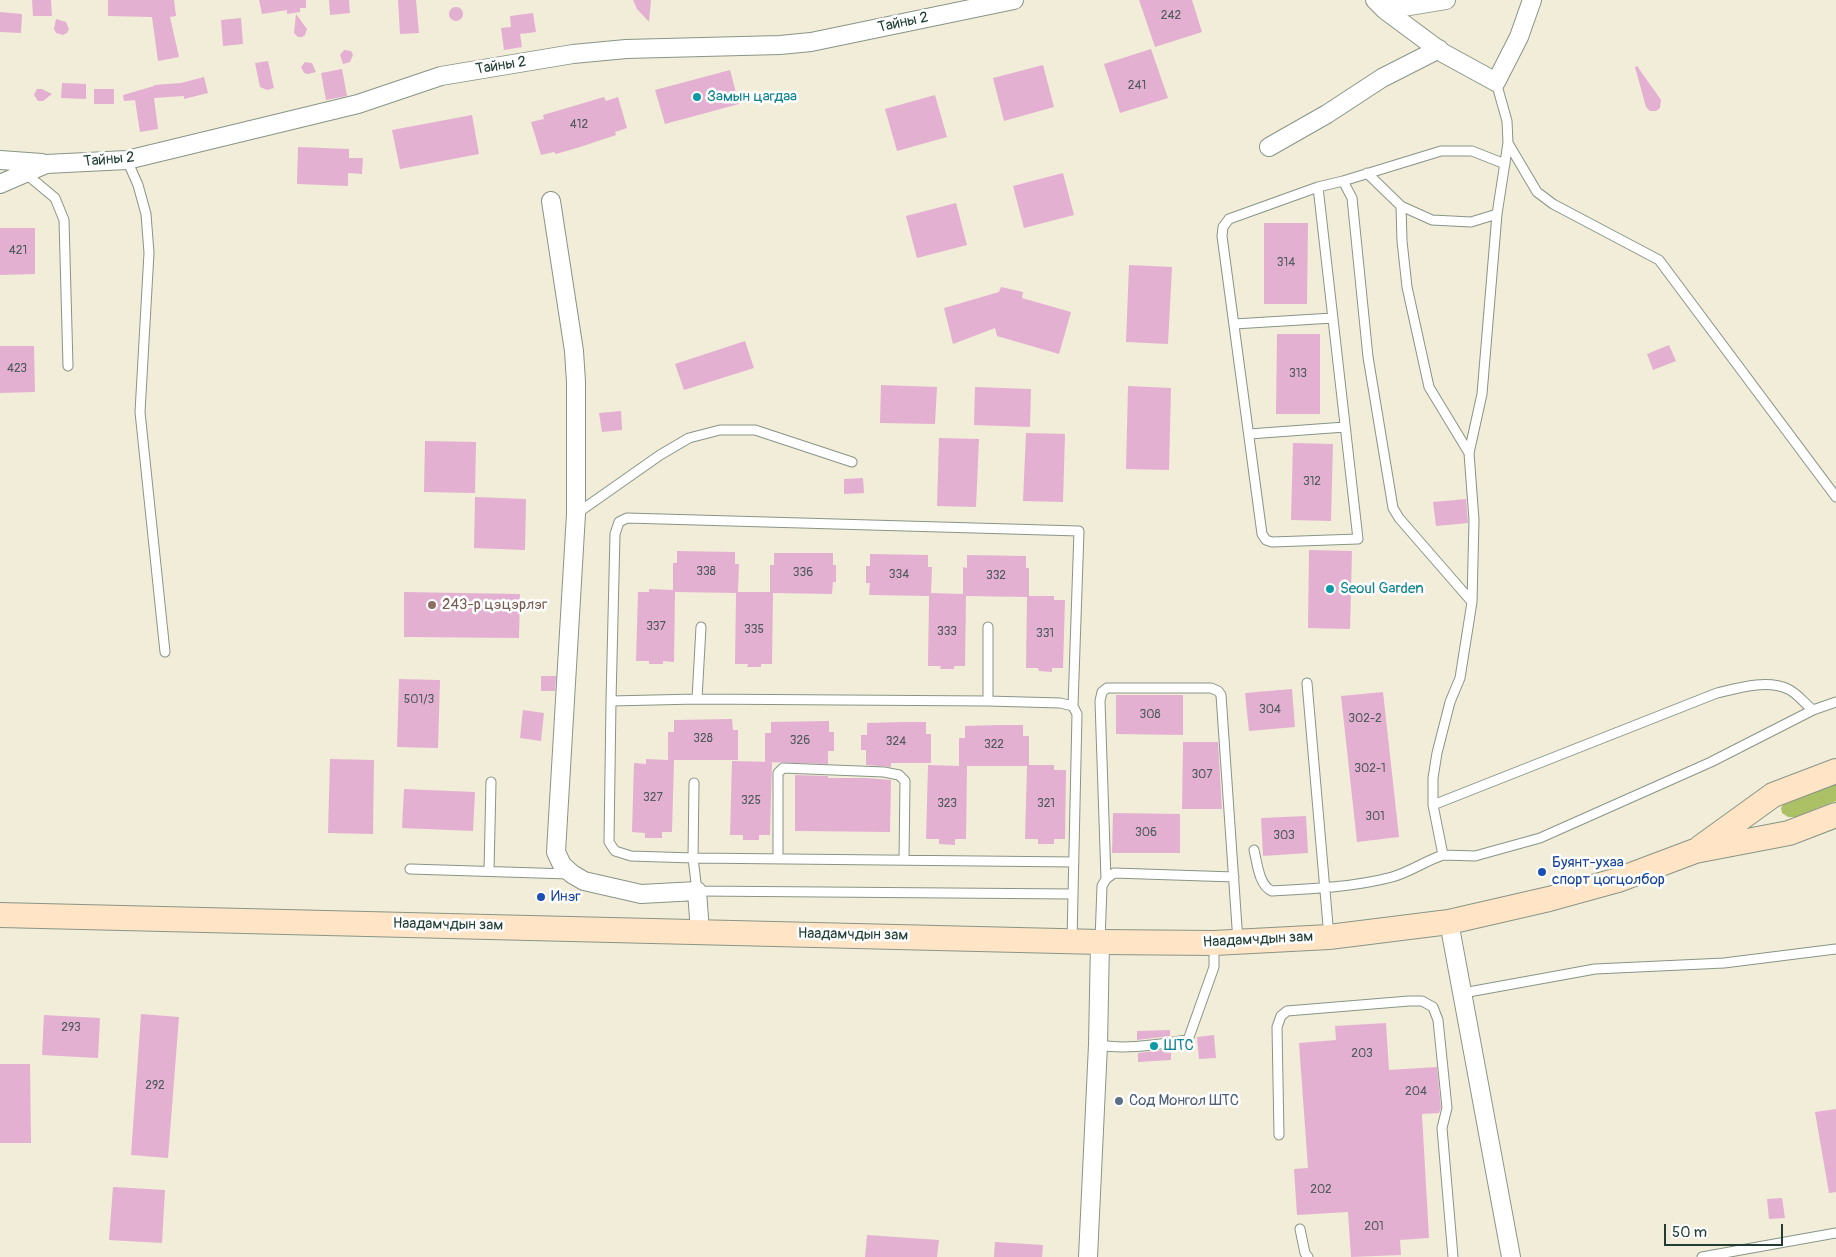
<!DOCTYPE html>
<html>
<head>
<meta charset="utf-8">
<style>
  body { margin:0 }
  #map { position:relative; width:1836px; height:1257px; overflow:hidden; background:#f2edd8; font-family:Pangolin,sans-serif }
  canvas { display:block }
  .scale { position:absolute; left:1664px; top:1224px; width:119px; height:22px; box-sizing:border-box; border:2px solid #1f3d34; border-top:0; padding-left:6px; font-size:15px; line-height:18px; white-space:nowrap; color:#1f3d34; -webkit-text-stroke:4px #fff; paint-order:stroke }
</style>
</head>
<body>
<div id="map">
<canvas width="1836" height="1257"></canvas>
<div class="scale">50 m</div>
</div>
<script>
const g = document.querySelector('canvas').getContext('2d');
g.lineJoin = 'round';
function paint(path, color) {
  g.fillStyle = color;
  g.fill(path, 'evenodd');
}
function stroke(path, color, width, dash) {
  g.strokeStyle = color;
  g.lineWidth = width;
  g.lineCap = dash ? 'butt' : 'round';
  g.setLineDash(dash || []);
  g.stroke(path);
}
function write(font, color, halo, rows, align = 'center') {
  g.font = font + ' Pangolin,sans-serif';
  g.lineWidth = 5;
  g.setLineDash([]);
  g.textBaseline = 'middle';
  g.strokeStyle = halo;
  g.fillStyle = color;
  for (const [text, x, y, turn = 0] of rows) {
    g.save();
    g.translate(x, y);
    g.rotate((+turn || 0) * Math.PI / 180);
    g.textAlign = isNaN(turn) ? turn : align;
    if (halo) g.strokeText(text, 0, 0);
    g.fillText(text, 0, 0);
    g.restore();
  }
}
const green = new Path2D(`
  M1836,783V801L1795,817H1788L1782,813L1781,808L1784,803Z`);
const building = new Path2D(`
  M32,0H51L52,16H33Z
  M108,0H174L176,16L170,17L179,57L158,61L152,17L108,16Z
  M259,0H306V8H300V12L287,14V10L262,14Z
  M329,0H349L350,13L330,15Z
  M398,0H416L419,33L400,34Z
  M633,0H651L649,22L637,9Z
  M1139,0H1192L1202,32L1155,47Z
  M449 14a7 7 0 1 1 14 0a7 7 0 1 1-14 0Z
  M0,12L22,14L21,33L0,32Z
  M533,13L536,32L520,34L522,47L504,50L501,28L511,27L510,16Z
  M296,14L307,29L305,35L302,37H298L294,33Z
  M241,18L243,44L223,46L221,20Z
  M56,19L66,22L69,29L67,33L63,35L56,33L54,29Z
  M1151,49L1168,98L1120,113L1104,64Z
  M344,50L351,51L353,55L350,62L343,64L340,55Z
  M268,61L274,88L267,90L260,87L255,63Z
  M305,62L312,63L316,72L308,74L304,73L301,67Z
  M1043,65L1054,107L1004,121L993,78Z
  M1637,66L1661,100L1660,108L1656,111H1650L1646,107L1635,67Z
  M342,69L347,96L326,100L321,73Z
  M730,70L739,104L665,124L655,90Z
  M204,77L208,93L184,99V96L154,98L158,129L140,132L135,100L124,101L123,95L154,86V85L181,83Z
  M62,83L86,84V99L61,98Z
  M37,89H42L52,94L43,101H38L34,95Z
  M94,89H114V104H94Z
  M935,95L947,137L897,151L885,109Z
  M604,97L606,101L618,97L627,128L615,132L616,135L580,147L556,154L554,152L541,155L531,122L544,119L543,115Z
  M472,115L479,154L400,169L392,130Z
  M298,147L349,149V158H363L362,174L348,173V186L297,184Z
  M1063,173L1074,215L1024,228L1013,186Z
  M956,203L967,245L917,258L906,216Z
  M1264,223H1308L1307,304H1264Z
  M0,228H35V274L0,275Z
  M1129,265L1172,267L1168,344L1126,342Z
  M1001,287L1023,292L1022,298L1071,312L1059,354L997,336L995,328L953,344L944,308L999,292Z
  M1277,334H1320V414H1276Z
  M745,341L754,368L684,390L675,364Z
  M1669,345L1676,361L1653,370L1647,354Z
  M0,346H34L35,392L0,393Z
  M881,385L937,387L935,424L880,423Z
  M1128,386L1171,388L1169,470L1126,469Z
  M975,387L1031,389L1030,427L974,425Z
  M621,411L622,430L602,432L599,413Z
  M1026,433L1065,434L1063,502L1023,501Z
  M939,438L979,439L976,507L937,506Z
  M425,441L476,442L475,493L424,492Z
  M1293,443L1333,444L1331,521L1291,520Z
  M863,478L864,493L844,494V479Z
  M475,497L526,499L525,550L474,548Z
  M1466,499L1468,523L1436,526L1433,502Z
  M1309,550L1352,551L1350,629L1308,628Z
  M677,551L735,552V564H739L738,592H770V565H774V553H833V565H836V582H833L832,594L773,593L772,664H761V667H747L748,664H735L736,593L675,592L674,662L663,661V664H649V661H636L638,592H649V589L673,590V563H677Z
  M870,554L928,555V567H932L931,593L963,594V567L967,568V555L1026,556V568H1029V596H1054V600H1065L1063,668H1052V672L1039,671L1038,668H1026L1027,597L966,596L965,666H954V669H940L941,666H928L929,596L869,595L870,583H866V566H870Z
  M404,592L520,594L519,638L404,637Z
  M541,676H556L555,691H541Z
  M399,679L440,680L438,748L397,747Z
  M1292,689L1295,727L1249,731L1245,693Z
  M1383,692L1399,837L1357,842L1341,696Z
  M1116,695H1183V735L1116,734Z
  M523,710L544,713L541,741L520,738Z
  M732,719L733,730H738V760H674L672,832H662V838H645V833L632,832L634,763L646,764V759L668,760V732H674V720Z
  M829,721V732H834V751H828V764L765,762V733H771V722Z
  M902,722H926V734H931V763H891V767L866,765V750H861V735H867V723Z
  M1000,725H1023V736H1029V765H1054V770H1066L1065,839H1054V844H1038V839H1025L1027,766H961H967L966,839H955V845L939,844V839H926L928,765L959,766V738H965V726Z
  M1183,742H1218L1222,809H1182Z
  M330,759L374,760L373,834L328,833Z
  M732,761L772,762L770,835H759V840H743V835H730Z
  M795,775L828,776V778H866L891,780L890,832L795,831Z
  M404,789L475,792L473,831L402,828Z
  M1113,813L1180,814V853H1112Z
  M1306,816L1308,853L1263,856L1261,818Z
  M141,1014L179,1017L168,1158L131,1155Z
  M44,1015L100,1018L98,1058L42,1055Z
  M1386,1023L1389,1070L1437,1067L1441,1108L1439,1113L1422,1114L1429,1238L1400,1240L1401,1255L1351,1257L1348,1212L1297,1215L1294,1169L1308,1168L1299,1043L1336,1040L1335,1026Z
  M1170,1030V1036L1137,1040V1031Z
  M1214,1035L1216,1058L1199,1059L1197,1037Z
  M1171,1049V1060L1138,1062V1053Z
  M0,1064H30L31,1143H0Z
  M1836,1109V1192L1829,1193L1815,1112Z
  M113,1187L165,1190L162,1243L109,1240Z
  M1782,1198L1785,1218L1769,1219L1767,1199Z
  M867,1235L939,1240L937,1257H865Z
  M995,1242L1043,1245L1042,1257H994Z`);
const lane = new Path2D(`
  M1496,82L1507,121L1508,143L1537,192L1553,204L1659,260L1836,497
  M1508,143L1497,214L1482,394L1469,453L1474,520L1472,602L1460,678L1450,702L1437,753L1433,778V805L1443,855L1475,856L1540,838L1711,762L1813,710L1836,702
  M127,160L138,185L146,214L149,253L140,412L165,652
  M25,173L55,198L64,220L68,366
  M1367,173L1401,206L1432,220L1471,222L1497,214
  M1343,181L1352,198L1368,357L1393,508L1399,518L1472,602
  M1318,187L1358,539L1272,542L1266,540L1262,534L1222,236L1223,227L1229,219L1318,187L1343,181L1441,151H1472L1505,164
  M1401,206L1402,241L1407,287L1429,387L1469,453
  M1234,324L1333,318
  M1249,434L1345,427
  M576,514L660,455L689,438L720,430H755L852,462
  M1307,683L1329,937
  M697,699L701,627
  M611,701L615,534L619,522L627,518L1079,531L1073,706
  M988,701V627
  M694,783L693,858L631,856L615,851L609,842L611,701L697,699L988,701L1060,703L1073,706L1077,714L1072,941
  M1433,805L1717,693C1738,688 1767,679 1788,689C1797,693 1805,704 1813,710
  M1254,850C1257,862 1259,886 1272,891C1311,889 1355,887 1392,877C1410,872 1425,861 1443,855
  M778,859V773L783,768L884,772L899,775L905,781L904,860
  M410,869L569,874
  M489,871L491,782
  M1106,879L1100,701L1102,692L1107,688H1211L1218,691L1221,695L1238,942
  M1073,894L697,891L693,858L1074,862
  M1100,941L1102,886L1106,879L1114,873L1234,877
  M1463,993L1595,969L1724,963L1836,949
  M1098,1045C1128,1050 1158,1044 1188,1040L1214,967V943
  M1279,1135L1277,1027L1281,1016L1287,1011L1409,1001H1422L1433,1007L1438,1020L1447,1108L1442,1128L1453,1257
  M1300,1229L1305,1253L1308,1257
  M1702,1257L1836,1233`);
const street = new Path2D(`
  M1375,0L1385,10L1443,53L1496,82L1519,37L1532,0
  M1385,10L1446,0
  M1269,147L1327,114L1382,78L1439,49
  M0,160L42,163
  M0,184L46,164L127,160L358,104L441,76L573,54L626,49L780,45L811,42L1014,0
  M551,201L574,351L576,382V514L556,852L562,865L572,874L584,881L641,894L697,891L700,932
  M1449,922L1511,1257
  M1088,1257L1098,1045L1100,942`);
const secondary = new Path2D(`
  M1701,847L1773,795L1836,771
  M0,915L1100,942L1214,943L1329,937L1449,922L1549,899L1618,880L1695,851L1789,833L1836,815`);
const markers = [
  [697,97,5,"#0f9aa8"],
  [1330,589,5,"#0f9aa8"],
  [432,605,5,"#8d6e63"],
  [1542,872,5,"#1a4fb4"],
  [541,897,5,"#1a4fb4"],
  [1154,1046,5,"#0f9aa8"],
  [1119,1101,5,"#5c6f8a"]
];
const numberNames = [
  ["242",1171,16],
  ["241",1137,86],
  ["412",579,125],
  ["421",18,251],
  ["314",1286,263],
  ["423",17,369],
  ["313",1298,374],
  ["312",1312,482],
  ["338",706,572],
  ["336",803,573],
  ["334",899,575],
  ["332",996,576],
  ["337",656,627],
  ["335",754,630],
  ["333",947,632],
  ["331",1045,634],
  ["501/3",419,700],
  ["304",1270,710],
  ["308",1150,715],
  ["302-2",1365,719],
  ["328",703,739],
  ["326",800,741],
  ["324",896,742],
  ["322",994,745],
  ["302-1",1370,769],
  ["307",1202,775],
  ["327",653,798],
  ["325",751,801],
  ["323",947,804],
  ["321",1046,804],
  ["301",1375,817],
  ["306",1146,833],
  ["303",1284,836],
  ["293",71,1028],
  ["203",1362,1054],
  ["292",155,1086],
  ["204",1416,1092],
  ["202",1321,1190],
  ["201",1374,1227]
];
const streetNames = [
  ["Тайны 2",903,23,-12],
  ["Тайны 2",501,66,-9],
  ["Тайны 2",109,160,-5],
  ["Наадамчдын зам",448,925,1],
  ["Наадамчдын зам",853,935,1],
  ["Наадамчдын зам",1258,940,-3]
];
const cultureNames = [
  ["Замын цагдаа",707,97],
  ["Seoul Garden",1340,589],
  ["ШТС",1164,1046]
];
const educationNames = [
  ["243-р цэцэрлэг",442,605]
];
const transitNames = [
  ["Буянт-ухаа",1552,863],
  ["спорт цогцолбор",1552,880],
  ["Инэг",551,897]
];
const serviceNames = [
  ["Сод Монгол ШТС",1129,1101]
];
paint(green, '#acc166');
paint(building, '#e3b0d2');
stroke(lane, '#889586', 11);
stroke(street, '#889586', 20);
stroke(secondary, '#889586', 26);
stroke(lane, '#fff', 9);
stroke(street, '#fff', 18);
stroke(secondary, '#ffe4c6', 24);
for (const [x, y, r, color] of markers) {
  const dot = new Path2D();
  dot.arc(x, y, r, 0, 2 * Math.PI);
  g.fillStyle = color;
  g.fill(dot);
  stroke(dot, '#fff', 2);
}
write('12px', '#505a5c', null, numberNames);
write('15px', '#1f3d34', '#fff', streetNames);
write('15px', '#0d838f', '#fff', cultureNames, 'left');
write('15px', '#785e54', '#fff', educationNames, 'left');
write('15px', '#164399', '#fff', transitNames, 'left');
write('15px', '#4e5e75', '#fff', serviceNames, 'left');
</script>
</body>
</html>
